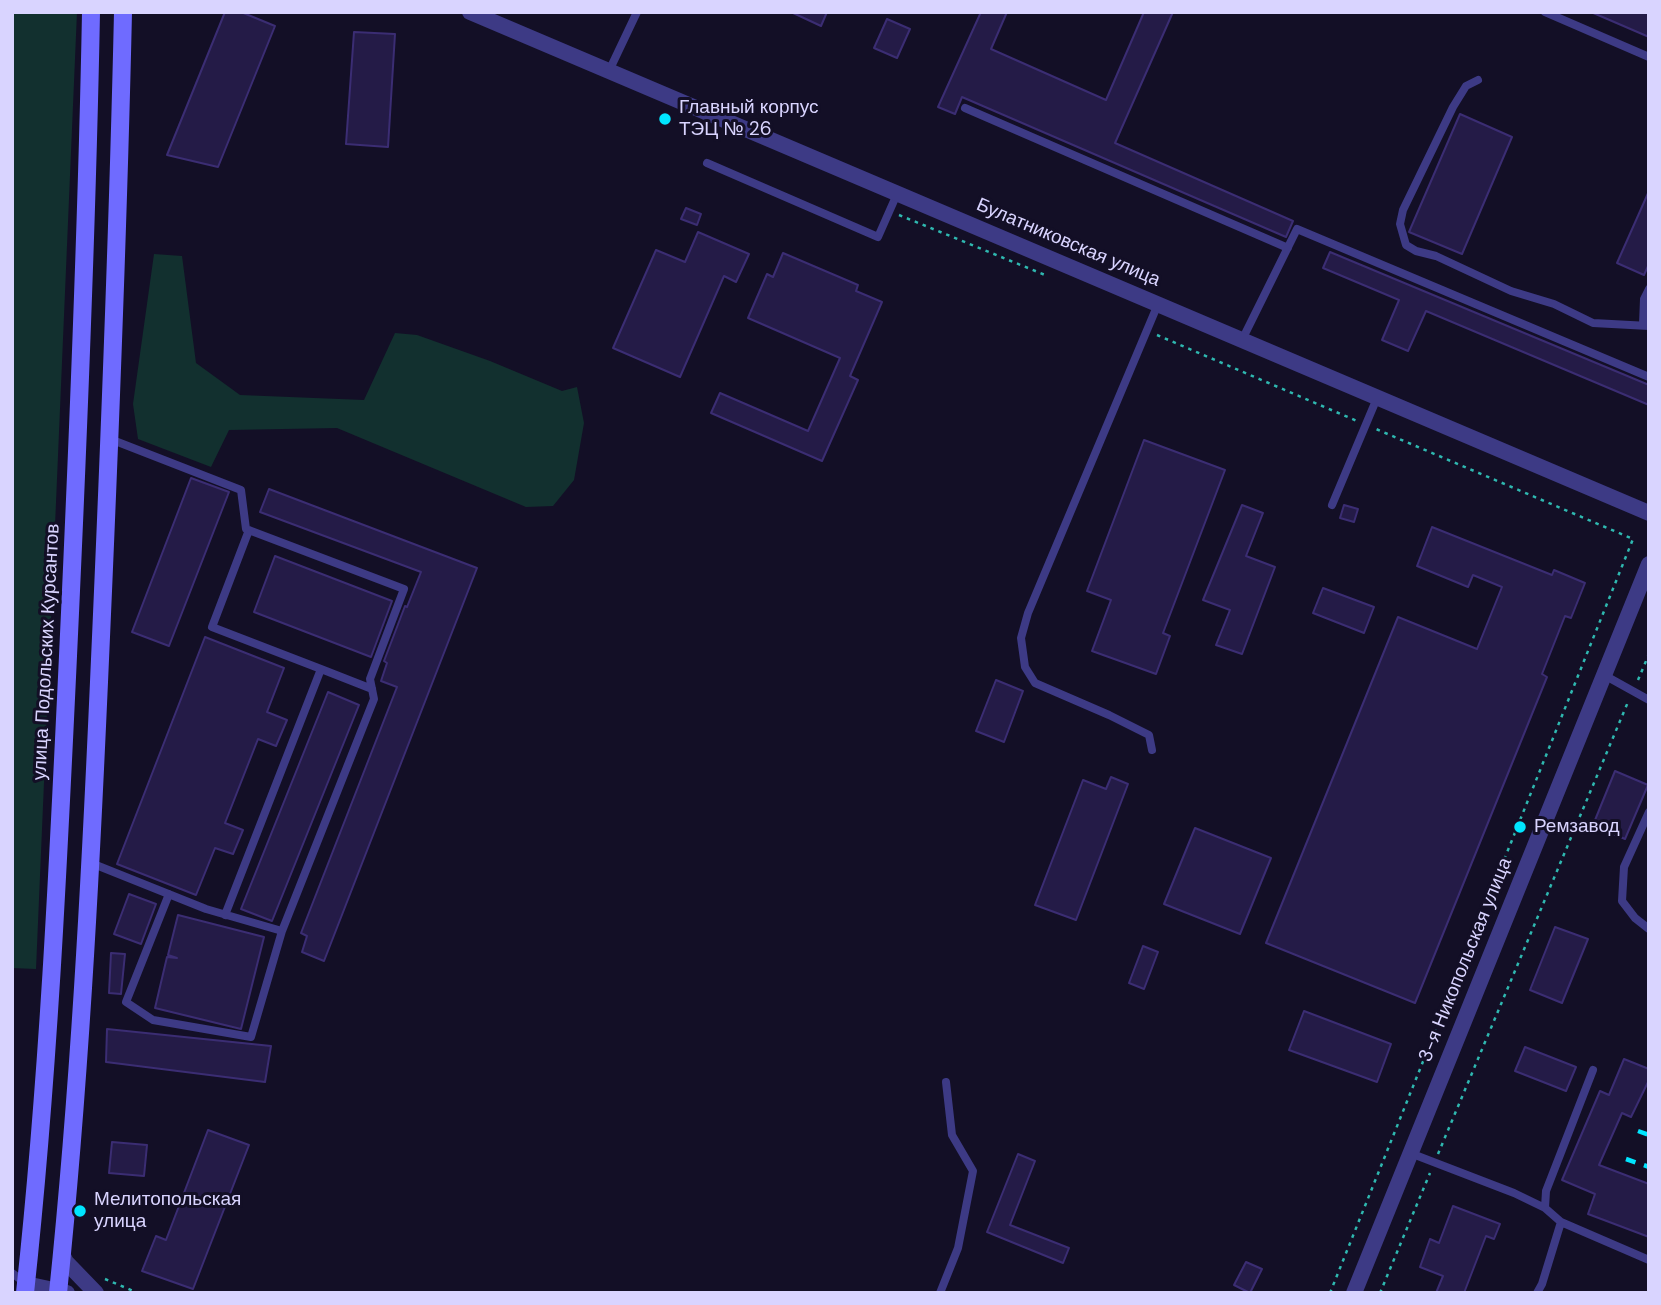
<!DOCTYPE html>
<html>
<head>
<meta charset="utf-8">
<style>
  body { margin:0 }
  #map { position:relative; width:1661px; height:1305px; overflow:hidden; background:#130f26; font-family:"DM Sans",sans-serif }
  canvas { display:block }
  .frame { position:absolute; inset:0; border:14px solid #d9d4ff; pointer-events:none }
</style>
</head>
<body>
<div id="map">
<canvas width="1661" height="1305"></canvas>
<div class="frame"></div>
</div>
<script>
const g = document.querySelector('canvas').getContext('2d');
g.lineJoin = 'round';
function paint(path, color) {
  g.fillStyle = color;
  g.fill(path, 'evenodd');
}
function stroke(path, color, width, dash) {
  g.strokeStyle = color;
  g.lineWidth = width;
  g.lineCap = dash ? 'butt' : 'round';
  g.setLineDash(dash || []);
  g.stroke(path);
}
function write(font, color, halo, rows, align = 'center') {
  g.font = font + ' "DM Sans",sans-serif';
  g.lineWidth = 6;
  g.setLineDash([]);
  g.textBaseline = 'middle';
  g.strokeStyle = halo;
  g.fillStyle = color;
  for (const [text, x, y, turn = 0] of rows) {
    g.save();
    g.translate(x, y);
    g.rotate((+turn || 0) * Math.PI / 180);
    g.textAlign = isNaN(turn) ? turn : align;
    if (halo) g.strokeText(text, 0, 0);
    g.fillText(text, 0, 0);
    g.restore();
  }
}
const green = new Path2D(`
  M12,12H77L36,969L12,968Z
  M154,254L182,256L196,363L240,395L364,400L395,333L417,335L490,361L562,391L577,387L584,423L574,480L553,506L526,507L337,428L229,430L211,467L138,439L133,404Z`);
const building = new Path2D(`
  M225,12H241L275,26L218,167L167,155Z
  M791,12H827L821,26Z
  M981,12H1007L991,49L1106,100L1144,12H1173L1115,143L1293,221L1286,237L962,97L955,114L938,107Z
  M1591,12H1649V37Z
  M887,19L910,29L897,58L874,48Z
  M354,32L395,34L388,147L346,144Z
  M1460,114L1512,137L1462,254L1409,232Z
  M1649,191V264L1644,275L1617,263Z
  M686,208L701,214L697,225L681,219Z
  M698,232L749,254L736,282L724,276L680,377L613,348L656,250L685,262Z
  M1330,252L1649,385V405L1426,311L1408,351L1382,340L1399,300L1323,268Z
  M783,253L858,285L856,291L882,302L850,376L858,380L822,461L711,413L720,393L808,431L840,358L748,318L767,274L773,277Z
  M1144,440L1225,470L1163,633L1170,636L1156,674L1092,651L1111,600L1087,591Z
  M191,478L229,492L169,646L132,632Z
  M269,489L477,568L324,961L302,952L307,936L301,933L397,687L381,681L387,663L384,661L405,606L407,607L421,572L260,512Z
  M1242,505L1263,513L1246,556L1275,567L1242,654L1216,645L1230,610L1203,600Z
  M1344,505L1358,509L1354,522L1340,518Z
  M1432,527L1552,575L1554,570L1585,583L1571,618L1565,616L1542,674L1547,677L1415,1003L1266,943L1398,617L1477,649L1502,587L1473,575L1468,587L1417,566Z
  M275,556L392,601L371,657L254,612Z
  M1323,588L1374,607L1364,633L1313,613Z
  M205,637L284,668L267,712L287,720L276,746L258,739L225,823L243,830L233,854L215,848L196,895L117,864Z
  M996,680L1023,691L1004,742L976,731Z
  M328,692L359,705L272,921L241,909Z
  M1615,771L1648,785L1625,839L1593,825Z
  M1111,777L1128,784L1076,920L1035,905L1083,780L1106,789Z
  M1195,828L1271,858L1240,934L1164,904Z
  M129,894L156,904L141,944L114,934Z
  M178,915L264,937L241,1029L155,1008L167,957L177,958L168,955Z
  M1555,927L1588,939L1562,1003L1530,990Z
  M1143,946L1158,952L1144,989L1129,983Z
  M111,953L125,954L121,994L109,993Z
  M1304,1011L1391,1044L1377,1082L1289,1050Z
  M107,1029L271,1046L265,1082L106,1062Z
  M1525,1047L1576,1067L1566,1091L1515,1071Z
  M1624,1059L1649,1069V1080L1631,1117L1622,1113L1599,1165L1649,1184V1237L1588,1214L1595,1194L1562,1180L1600,1091L1609,1095Z
  M208,1130L249,1145L193,1289L142,1271L156,1236L166,1240Z
  M112,1142L147,1145L144,1176L109,1173Z
  M1018,1154L1035,1161L1010,1225L1069,1248L1063,1263L987,1232Z
  M1453,1206L1500,1224L1494,1239L1486,1236L1464,1293H1436L1443,1276L1420,1267L1430,1239L1439,1243Z
  M1246,1262L1262,1269L1250,1293L1234,1285Z`);
const path = new Path2D(`
  M899,215L1045,275
  M1157,335L1357,421
  M1638,680L1649,654
  M1438,1154L1628,702
  M105,1279L138,1293
  M1330,1293L1633,539L1376,429
  M1380,1293L1430,1173`);
const lane = new Path2D(`
  M1545,12L1649,57
  M609,71L637,12
  M1478,80L1466,86L1453,107L1403,210L1400,224L1406,245L1416,251L1436,256L1511,291L1554,304L1593,323L1649,326
  M965,108L1288,248
  M707,163L878,237L897,194
  M1643,324L1644,299L1649,289
  M1242,340L1297,229L1649,377
  M1332,505L1377,398
  M321,669L372,689
  M1604,675L1649,700
  M1152,750L1149,735L1109,715L1035,683L1025,667L1021,638L1028,613L1158,304
  M1649,812L1624,867L1622,901L1635,918L1649,929
  M91,863L206,909L282,931L374,699L370,679L404,589L246,529L241,490L110,439
  M169,894L126,1002L153,1020L251,1037L282,931
  M225,915L321,669L212,627L249,530
  M1593,1070L1546,1191L1545,1208L1561,1222L1649,1260
  M1410,1153L1514,1193L1545,1208
  M12,1273L24,1282
  M940,1293L958,1248L973,1171L952,1135L946,1082
  M1537,1293L1542,1284L1561,1222`);
const street = new Path2D(`
  M470,12L1649,513
  M62,1254L66,1262L96,1293
  M26,1284L67,1293
  M1354,1293L1649,564`);
const secondary = new Path2D(`
  M25,1293C48,1081 58,869 68,656C78,442 87,227 91,12
  M58,1293C79,1090 90,886 99,682C109,459 118,236 123,12`);
const rail = new Path2D(`
  M1638,1131L1649,1135
  M1626,1159L1649,1167`);
const markers = [
  [665,119,7,"#00e5ff"],
  [1520,827,7,"#00e5ff"],
  [80,1211,7,"#00e5ff"]
];
const poiNames = [
  ["Главный корпус",679,108],
  ["ТЭЦ № 26",679,130],
  ["Ремзавод",1534,827],
  ["Мелитопольская",94,1200],
  ["улица",94,1222]
];
const streetNames = [
  ["Булатниковская улица",1068,243,23],
  ["улица Подольских Курсантов",47,652,-87],
  ["3-я Никопольская улица",1466,960,-68]
];
paint(green, '#12302f');
paint(building, '#241b47');
stroke(building, '#3b2d73', 2);
stroke(path, '#2fb8b0', 2.5, [3.5, 5]);
stroke(lane, '#3d3a85', 8);
stroke(street, '#3d3a85', 16);
stroke(secondary, '#6f6bff', 18);
stroke(rail, '#00e5ff', 4.5, [10, 9]);
for (const [x, y, r, color] of markers) {
  const dot = new Path2D();
  dot.arc(x, y, r, 0, 2 * Math.PI);
  g.fillStyle = color;
  g.fill(dot);
  stroke(dot, '#130f26', 2.5);
}
write('19px', '#d9d4ff', '#130f26', poiNames, 'left');
write('19px', '#d9d4ff', '#130f26', streetNames);
</script>
</body>
</html>
